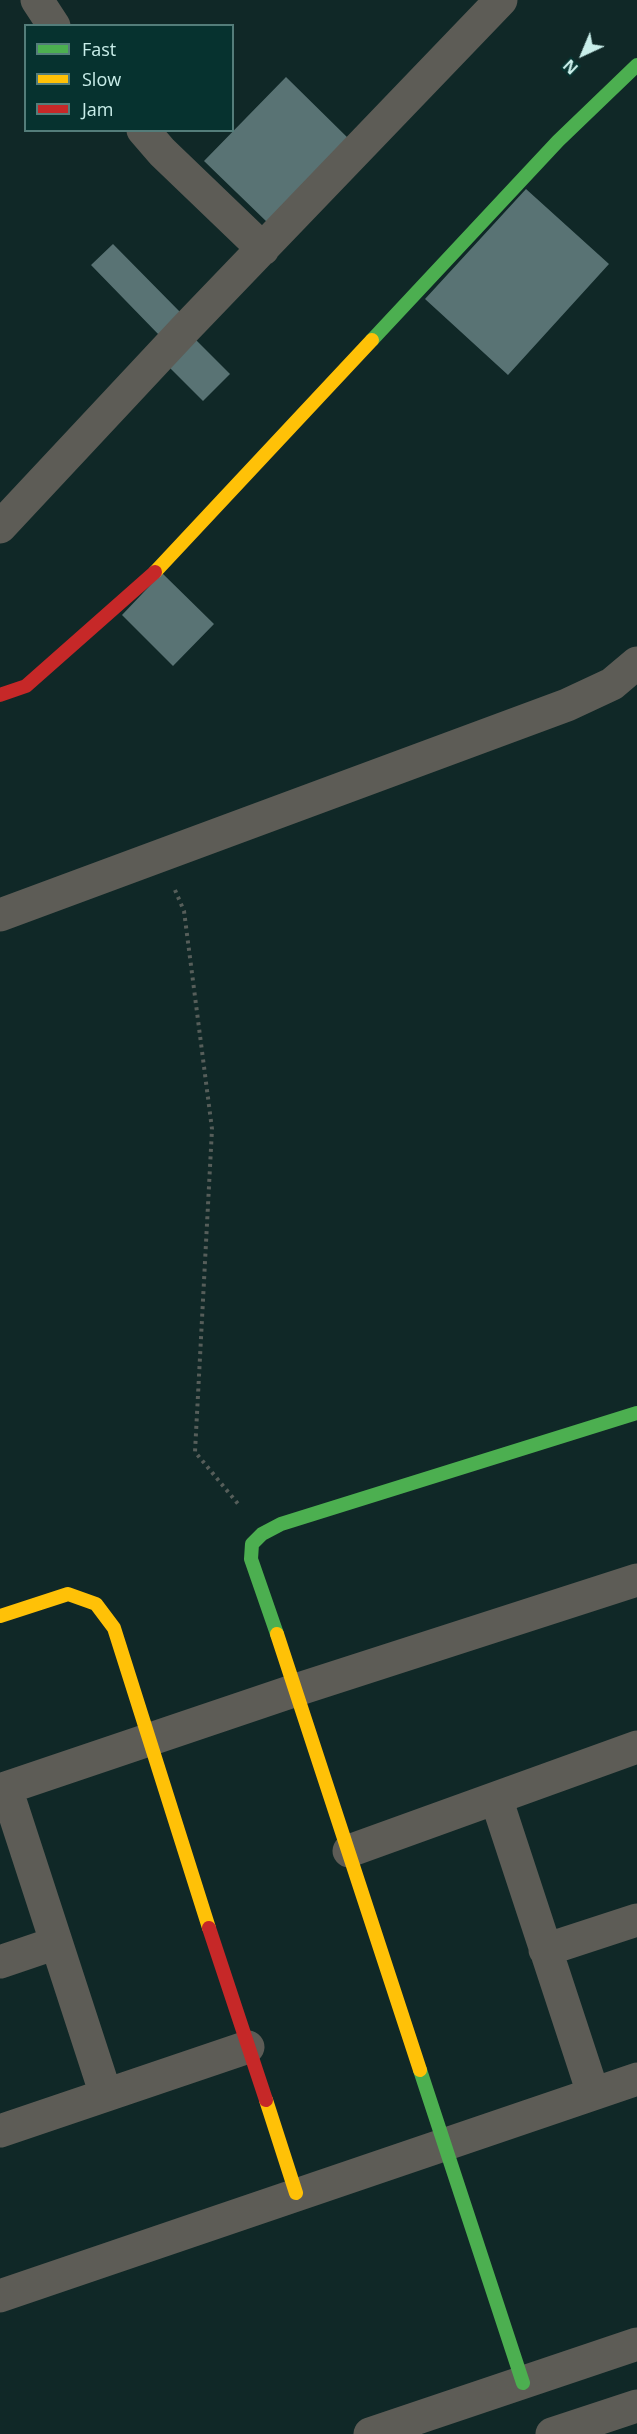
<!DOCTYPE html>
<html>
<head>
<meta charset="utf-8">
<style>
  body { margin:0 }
  #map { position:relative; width:637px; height:2434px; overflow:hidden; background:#102827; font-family:"Open Sans",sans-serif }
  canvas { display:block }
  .legend { position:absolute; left:24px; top:24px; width:210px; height:108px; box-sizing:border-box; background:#06322f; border:2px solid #547d7a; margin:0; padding:8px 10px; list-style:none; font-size:18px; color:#c9eeea }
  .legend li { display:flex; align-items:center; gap:12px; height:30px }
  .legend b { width:30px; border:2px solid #547d7a }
  .north { position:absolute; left:553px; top:24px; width:60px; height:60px; -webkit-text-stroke:4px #06322f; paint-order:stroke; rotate:224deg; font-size:16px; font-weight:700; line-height:24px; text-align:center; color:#c9eeea }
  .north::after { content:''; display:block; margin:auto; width:21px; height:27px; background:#c9eeea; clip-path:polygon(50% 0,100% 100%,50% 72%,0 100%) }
</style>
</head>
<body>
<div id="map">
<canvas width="637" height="2434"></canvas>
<ul class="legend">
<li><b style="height:8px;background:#4caf50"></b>Fast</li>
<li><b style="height:8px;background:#ffc107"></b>Slow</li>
<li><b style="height:8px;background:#c62828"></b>Jam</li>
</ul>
<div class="north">N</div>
</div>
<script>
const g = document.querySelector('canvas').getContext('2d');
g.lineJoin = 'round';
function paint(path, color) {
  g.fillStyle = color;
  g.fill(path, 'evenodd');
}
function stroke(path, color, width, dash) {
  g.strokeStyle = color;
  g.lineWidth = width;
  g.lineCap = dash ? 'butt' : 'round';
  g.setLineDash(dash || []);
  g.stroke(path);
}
const building = new Path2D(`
  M286,77L350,140L268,223L204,161Z
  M526,189L609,264L508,375L425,299Z
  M113,244L181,313L159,335L91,265Z
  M191,335L230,374L203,401L164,362Z
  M162,573L214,624L173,666L122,615Z`);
const path = new Path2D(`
  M175,890L184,911L212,1129L195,1452L239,1505`);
const street = new Path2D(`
  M37,0L54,26
  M143,130L162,152L263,249
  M0,527L186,328L501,0
  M0,915L567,705L612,684L637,663
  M6,1788L106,2095
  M0,1790L296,1690L637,1580
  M496,1798L593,2093
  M349,1851L637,1747
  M545,1950L637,1920
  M0,1962L56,1943
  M0,2131L248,2047
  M0,2296L637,2079
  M370,2434L637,2344
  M552,2434L637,2406`);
const fast = new Path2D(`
  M372,340L558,141L637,65
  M277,1634L251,1559L252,1544L262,1534L281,1524L637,1413
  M420,2070L523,2383`);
const slow = new Path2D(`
  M155,572L372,340
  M0,1616L68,1594L96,1604L114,1628L209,1928
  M277,1634L420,2070
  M266,2100L296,2193`);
const jam = new Path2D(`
  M0,695L26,686L155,572
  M209,1928L266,2100`);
paint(building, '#597374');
stroke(path, '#565e5a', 4, [3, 4.5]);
stroke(street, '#5d5c56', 33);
stroke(fast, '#4caf50', 14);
stroke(slow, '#ffc107', 14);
stroke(jam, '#c62828', 14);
</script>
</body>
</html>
